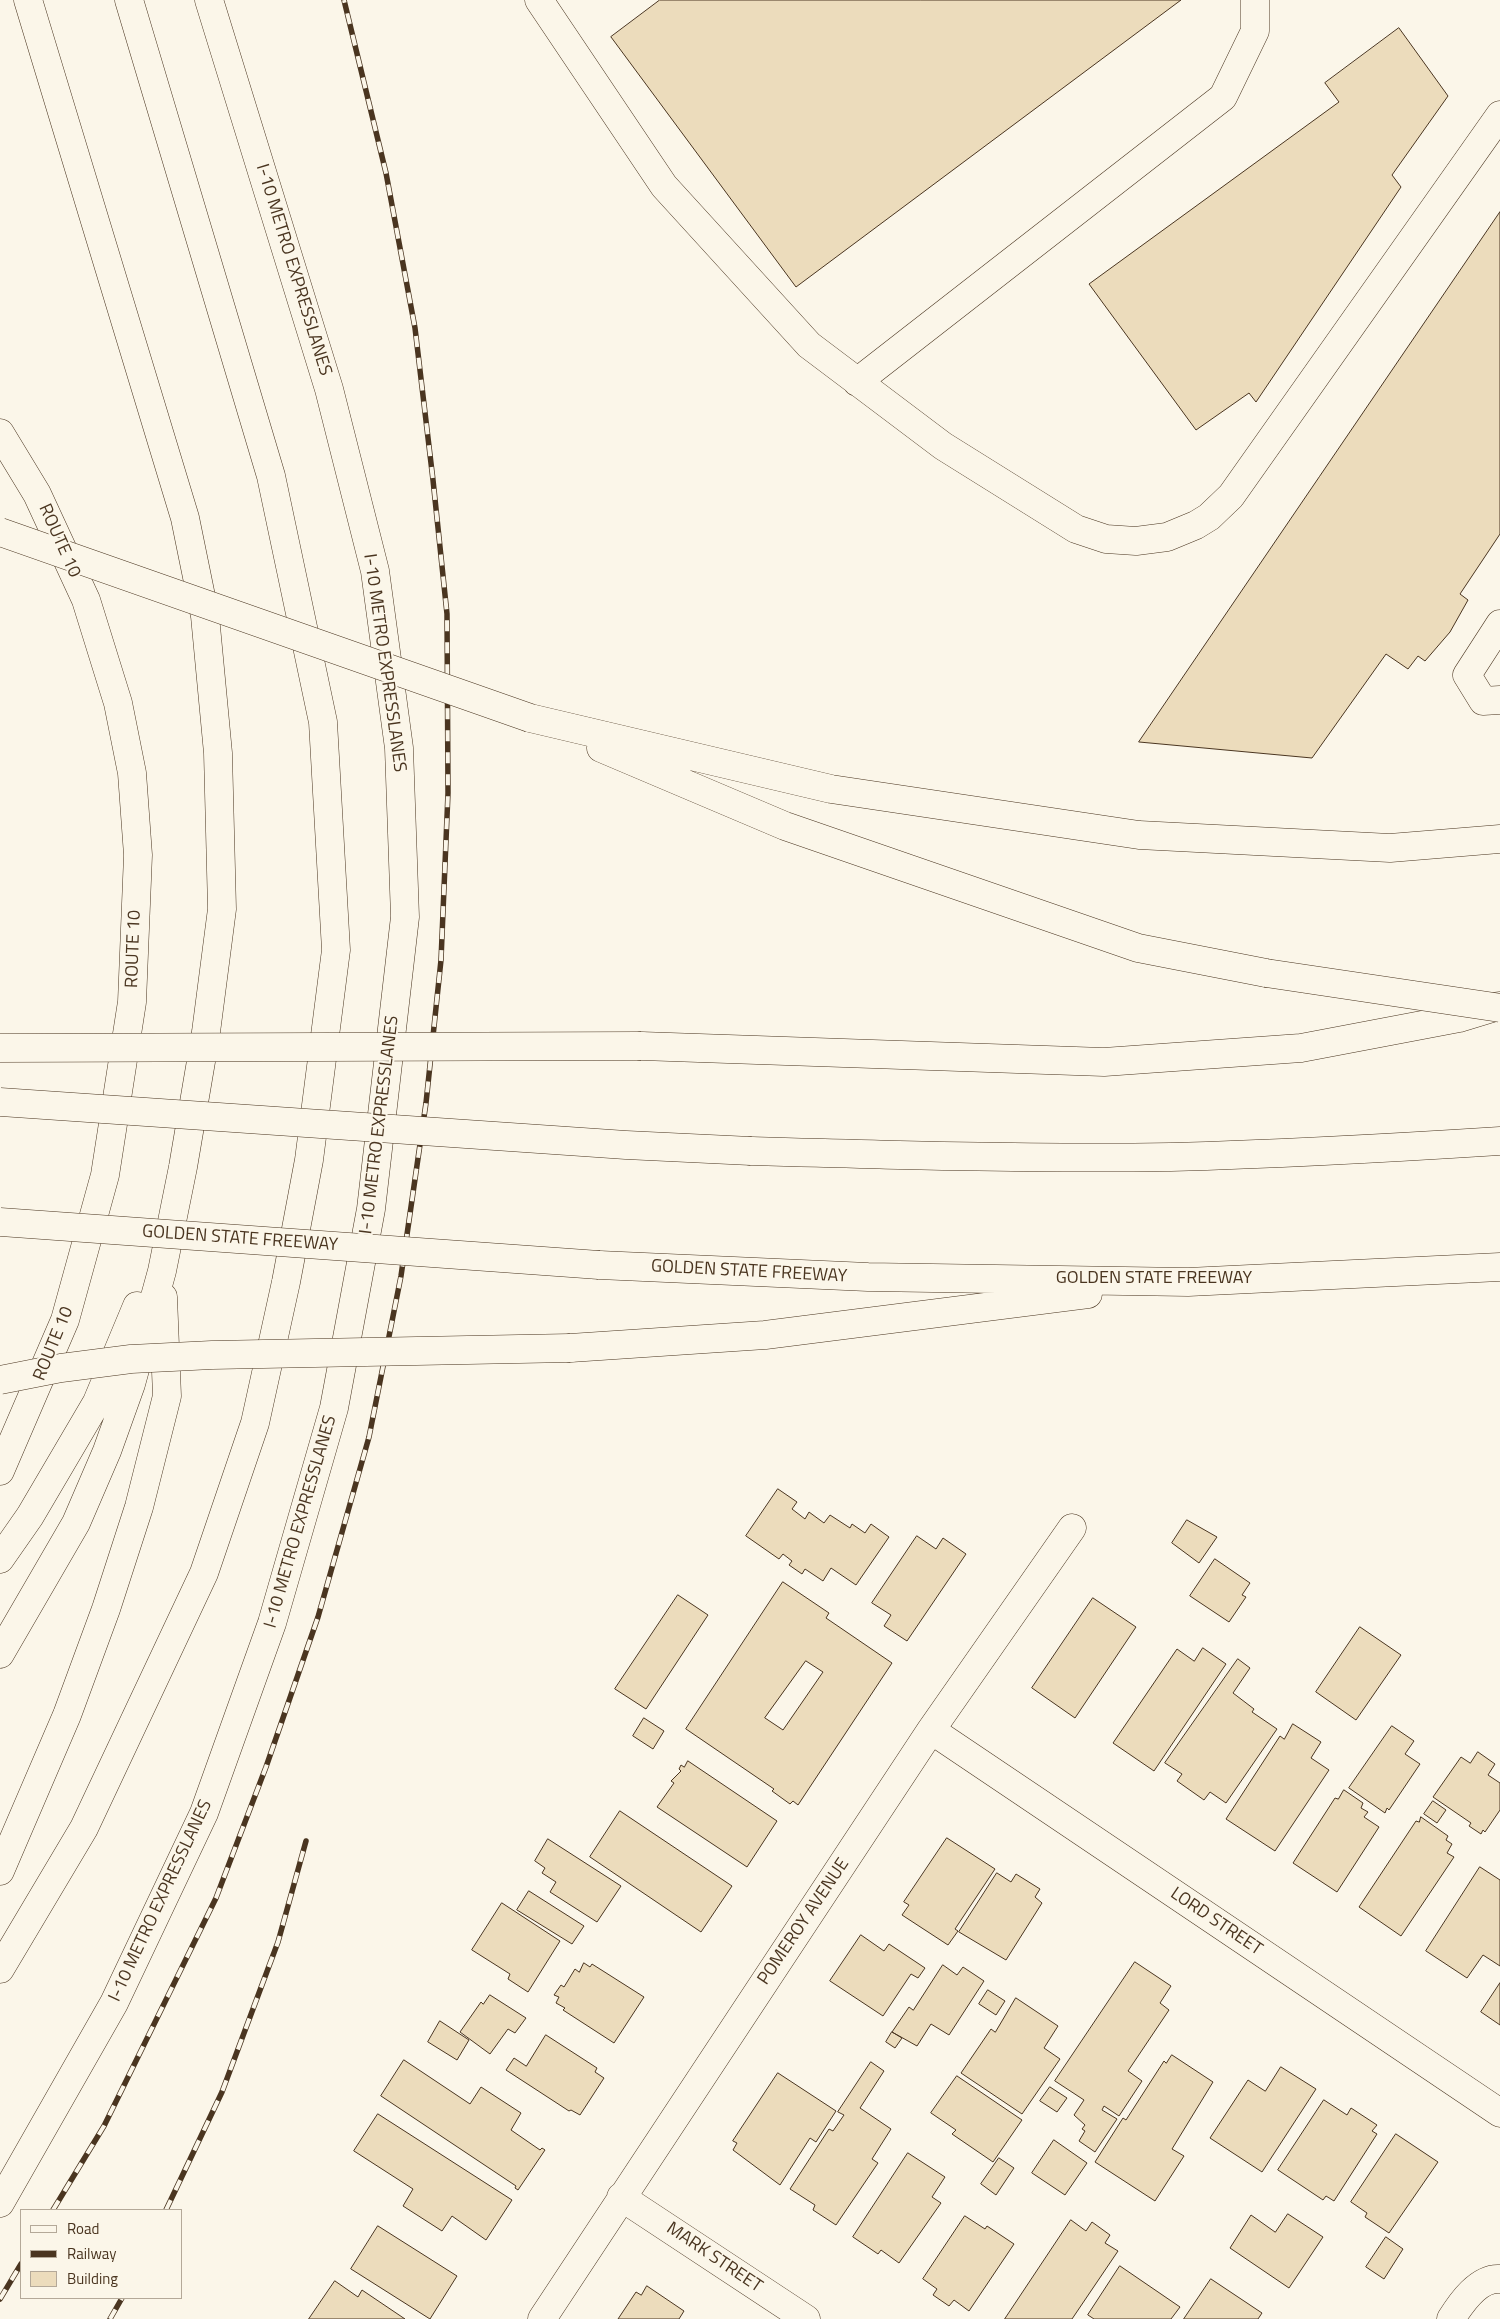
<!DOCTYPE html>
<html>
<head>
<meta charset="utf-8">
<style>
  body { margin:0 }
  #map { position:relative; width:1500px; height:2319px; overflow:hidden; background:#fbf6e9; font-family:"Titillium Web",sans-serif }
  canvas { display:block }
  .legend { position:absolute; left:20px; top:2209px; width:162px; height:90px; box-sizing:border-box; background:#fbf6e9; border:1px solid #b4a999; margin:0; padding:6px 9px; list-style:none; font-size:15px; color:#4a3520 }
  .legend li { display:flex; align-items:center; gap:10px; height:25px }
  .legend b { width:25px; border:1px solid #b4a999 }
</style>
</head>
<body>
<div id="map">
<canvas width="1500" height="2319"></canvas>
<ul class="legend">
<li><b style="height:6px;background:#fbf6e9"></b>Road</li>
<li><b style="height:6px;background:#4a3520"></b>Railway</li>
<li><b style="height:14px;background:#ecdcbc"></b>Building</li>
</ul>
</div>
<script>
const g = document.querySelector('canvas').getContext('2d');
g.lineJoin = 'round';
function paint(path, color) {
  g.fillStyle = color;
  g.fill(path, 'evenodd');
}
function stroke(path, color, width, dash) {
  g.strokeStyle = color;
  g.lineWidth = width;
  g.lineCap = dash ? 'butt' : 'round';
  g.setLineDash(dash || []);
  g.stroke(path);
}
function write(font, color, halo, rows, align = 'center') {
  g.font = font + ' "Titillium Web",sans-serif';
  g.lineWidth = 4;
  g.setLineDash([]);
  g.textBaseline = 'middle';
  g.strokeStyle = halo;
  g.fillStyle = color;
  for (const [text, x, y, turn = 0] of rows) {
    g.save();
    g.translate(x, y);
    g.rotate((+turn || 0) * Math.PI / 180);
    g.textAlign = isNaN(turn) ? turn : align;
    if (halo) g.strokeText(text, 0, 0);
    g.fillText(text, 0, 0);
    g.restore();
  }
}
const building = new Path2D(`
  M660,0H1181L796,287L611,37Z
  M1399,28L1448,96L1392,175L1401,187L1256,402L1249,393L1196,430L1089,284L1339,102L1325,83Z
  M1500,212V534L1460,594L1468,600L1450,632L1425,661L1418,656L1408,669L1386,654L1312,758L1139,742Z
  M778,1489L797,1502L792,1509L805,1519L809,1512L824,1523L830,1515L850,1528L852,1524L865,1533L871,1524L889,1537L856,1585L831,1568L823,1581L805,1569L802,1574L789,1565L792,1561L783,1554L779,1559L746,1536Z
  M1187,1520L1217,1537L1199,1563L1172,1543Z
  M917,1536L936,1549L943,1538L966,1554L907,1641L884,1626L891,1615L872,1603Z
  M1215,1559L1250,1583L1242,1595L1246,1597L1229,1622L1190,1596Z
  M783,1582L829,1613L826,1618L892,1663L798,1805L793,1801L790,1804L772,1791L774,1789L686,1729ZM806,1661L823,1672L783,1730L765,1718Z
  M678,1595L708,1615L646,1709L615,1689Z
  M1093,1598L1136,1627L1075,1718L1032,1688Z
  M1360,1627L1401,1655L1356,1720L1316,1692Z
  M1203,1648L1226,1664L1154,1771L1113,1743L1177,1649L1194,1661Z
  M1238,1659L1250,1668L1233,1693L1254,1709L1252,1712L1277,1729L1226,1803L1210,1792L1204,1800L1177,1781L1182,1774L1165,1763Z
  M644,1718L664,1731L653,1749L633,1736Z
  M1293,1724L1321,1742L1311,1758L1329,1770L1275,1851L1226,1819L1280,1736L1284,1739Z
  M1392,1726L1414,1741L1405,1754L1420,1764L1389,1810L1387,1808L1385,1813L1349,1788Z
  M1478,1752L1495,1764L1488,1775L1500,1783V1810L1485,1832L1483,1830L1481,1834L1469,1826L1471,1823L1433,1797L1461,1757L1470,1763Z
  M688,1761L777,1821L747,1867L657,1807L674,1783L671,1781L681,1771L679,1769L681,1765L684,1767Z
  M1344,1790L1363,1803L1361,1808L1368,1812L1364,1817L1379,1827L1337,1892L1293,1863L1335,1798L1338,1799Z
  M1433,1801L1446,1810L1437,1823L1424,1814Z
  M620,1811L732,1886L701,1932L590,1857Z
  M1421,1817L1448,1836L1446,1840L1452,1844L1447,1853L1454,1857L1401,1936L1359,1907L1416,1821L1419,1822Z
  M947,1838L995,1869L955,1929L958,1931L948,1945L902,1915L909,1905L904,1902Z
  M548,1839L621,1886L597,1922L550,1892L556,1882L542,1873L545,1868L535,1861Z
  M1480,1867L1500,1880V1966L1483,1955L1467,1978L1426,1951Z
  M997,1873L1011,1882L1016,1874L1040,1889L1035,1897L1042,1903L1006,1960L959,1932Z
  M529,1891L584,1926L572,1944L517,1910Z
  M502,1903L560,1941L528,1992L508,1979L510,1974L472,1950Z
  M861,1935L884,1951L889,1944L925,1968L918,1978L911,1974L883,2016L830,1981Z
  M1135,1962L1171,1986L1160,2003L1169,2010L1128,2071L1142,2081L1119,2116L1104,2106L1102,2110L1117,2119L1095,2152L1079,2141L1085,2131L1082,2129L1085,2125L1074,2115L1084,2100L1055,2081Z
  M584,1963L590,1967L592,1964L644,1997L614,2043L563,2010L565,2008L556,2003L559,1997L554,1995L561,1985L564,1987L575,1969L579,1972Z
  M943,1965L957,1975L963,1967L984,1981L949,2035L931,2024L917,2046L892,2032L909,2007L913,2010Z
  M1500,1983V2025L1481,2012Z
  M988,1990L1005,2001L996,2015L979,2004Z
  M490,1995L526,2018L515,2033L508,2029L490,2054L460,2032L481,2002L483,2004Z
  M1016,1998L1058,2026L1044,2048L1060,2059L1022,2114L961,2073L991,2029L995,2032Z
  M440,2021L469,2040L457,2060L428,2042Z
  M892,2032L902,2038L895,2048L886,2042Z
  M546,2035L597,2068L595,2072L604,2078L580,2115L571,2110L569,2111L506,2070L514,2058L526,2066Z
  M1172,2055L1213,2082L1172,2149L1184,2156L1155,2201L1095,2162L1123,2118L1126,2120L1164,2061L1166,2063Z
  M404,2060L470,2104L481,2087L521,2113L511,2130L540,2150L542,2148L545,2150L518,2190L515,2188L516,2186L381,2096Z
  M871,2062L884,2071L860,2108L891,2129L872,2159L878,2163L836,2225L813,2210L815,2205L790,2189L829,2129L833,2131L844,2115L838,2112Z
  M1281,2067L1316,2089L1262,2172L1210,2138L1248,2080L1265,2091Z
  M778,2073L836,2111L816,2142L810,2138L780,2185L733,2150L737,2143L733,2141Z
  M957,2076L1022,2120L993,2162L952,2134L956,2130L931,2113Z
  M1050,2087L1067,2098L1057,2112L1040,2101Z
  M1324,2100L1347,2115L1351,2108L1377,2125L1372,2131L1377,2134L1334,2201L1326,2196L1323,2200L1278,2170Z
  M378,2114L512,2200L486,2240L452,2216L442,2231L403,2206L413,2189L354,2151Z
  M1396,2134L1438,2162L1389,2233L1365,2217L1367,2213L1351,2202Z
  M1054,2140L1087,2163L1065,2195L1032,2173Z
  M908,2153L945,2177L932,2197L941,2203L899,2263L881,2250L878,2254L853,2237Z
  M999,2158L1014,2168L996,2195L981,2184Z
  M1288,2214L1323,2237L1289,2288L1230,2248L1251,2215L1275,2232Z
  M965,2216L985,2229L987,2226L1014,2244L969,2311L954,2300L949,2306L933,2295L937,2289L923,2279Z
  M1071,2220L1086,2231L1092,2222L1110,2235L1105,2243L1118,2251L1072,2319H1005Z
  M378,2226L457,2276L430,2319L351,2269Z
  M1386,2237L1403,2249L1384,2279L1366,2267Z
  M1120,2266L1180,2307L1171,2319H1094L1088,2315Z
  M1211,2279L1262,2313L1258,2319H1184Z
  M335,2281L358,2297L362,2290L405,2319H309Z
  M647,2286L684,2311L679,2319H618L636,2292L641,2295Z`);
const minor = new Path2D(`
  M539,0L664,186L809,345L943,446L1076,529L1106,539L1136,541L1167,537L1196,525L1209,517L1231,496L1500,115
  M857,382L1223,97L1255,31V0
  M1500,624L1467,675L1483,701L1500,700
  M931,1730L1500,2113
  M621,2197L806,2319
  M542,2319L931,1730L1072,1528
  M1451,2319C1461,2303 1479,2277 1500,2279`);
const highway = new Path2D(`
  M0,433L37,494L86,600L118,703L132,773L138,855L132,1002L105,1175L65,1320L0,1471
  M530,718L831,789L1139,835L1390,848L1500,839
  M601,748L785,826L1138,948L1266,973
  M641,1046L1104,1062L1301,1048L1459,1018L1499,1006
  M751,1151C891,1155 1031,1159 1171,1157C1281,1154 1391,1148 1500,1141
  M599,1265L868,1277L1188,1282L1500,1267
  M570,1348L765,1335L1088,1294
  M0,1559L30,1516L97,1402L137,1306
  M0,1654L76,1523L107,1451L131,1384L162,1271L183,1167L206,1032L222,909L218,753L205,616L185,518L28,0
  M0,1871L67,1715L106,1609L139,1507L167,1396L163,1297
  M0,1969L84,1828L204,1573L255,1423L286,1282L309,1160L336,950L323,722L271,476L129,0
  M0,2203L114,2003L204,1813L272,1623L334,1408L371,1209L405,917L399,748L375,571L329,389L209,0`);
const rail = new Path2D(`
  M53,2210L104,2126L216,1898L266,1767L318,1617L369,1437L401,1276L426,1103L441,960L448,793L447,614L433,480L415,328L386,173L344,0
  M166,2210L222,2092L278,1942L306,1841
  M0,2299L21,2264
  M110,2319L122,2298`);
const highwayBridge = new Path2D(`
  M0,532L530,718
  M1266,973L1500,1008
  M0,1048L641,1046
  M0,1102L626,1145L751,1151
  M0,1222L599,1265
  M0,1380L61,1368L131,1359L212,1355L570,1348`);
const streetNames = [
  ["I-10 METRO EXPRESSLANES",293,270,73],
  ["ROUTE 10",59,541,66],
  ["I-10 METRO EXPRESSLANES",384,663,82],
  ["ROUTE 10",134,949,-88],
  ["I-10 METRO EXPRESSLANES",380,1125,-83],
  ["GOLDEN STATE FREEWAY",240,1239,4],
  ["GOLDEN STATE FREEWAY",749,1272,3],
  ["GOLDEN STATE FREEWAY",1154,1279],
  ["ROUTE 10",54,1344,-68],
  ["I-10 METRO EXPRESSLANES",301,1522,-74],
  ["I-10 METRO EXPRESSLANES",161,1901,-65],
  ["POMEROY AVENUE",804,1922,-56],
  ["LORD STREET",1216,1922,34],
  ["MARK STREET",714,2258,34]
];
paint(building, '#ecdcbc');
stroke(building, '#4a3520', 1);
stroke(minor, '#4a3520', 29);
stroke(highway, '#4a3520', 29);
stroke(minor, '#fbf6e9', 28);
stroke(highway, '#fbf6e9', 28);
stroke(rail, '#4a3520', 5.5);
stroke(rail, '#fbf6e9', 4, [11]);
stroke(highwayBridge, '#4a3520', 29, []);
stroke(highwayBridge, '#fbf6e9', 28);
write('18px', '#4a3520', '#fbf6e9', streetNames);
</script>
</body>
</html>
